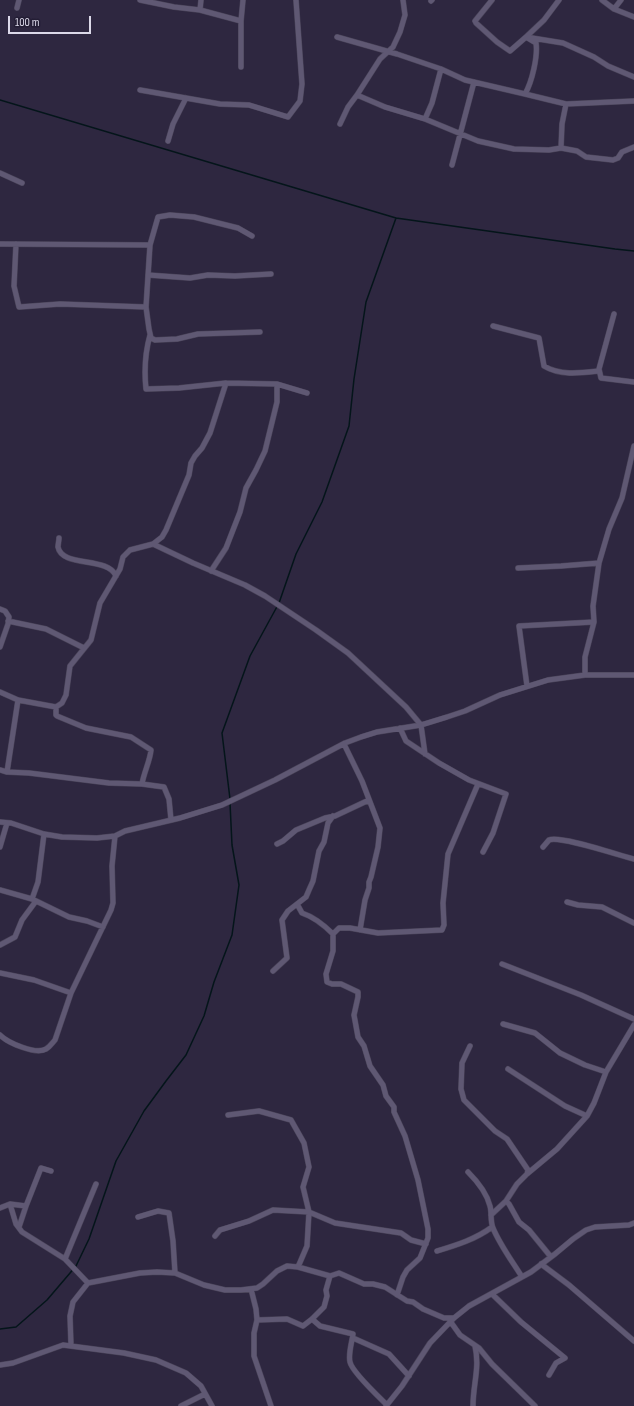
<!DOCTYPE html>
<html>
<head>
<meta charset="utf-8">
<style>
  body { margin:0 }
  #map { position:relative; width:634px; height:1406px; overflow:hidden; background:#2e2740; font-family:"Sofia Sans Condensed",sans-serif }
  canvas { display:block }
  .scale { position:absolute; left:8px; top:16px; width:83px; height:18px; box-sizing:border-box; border:2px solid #dcd9e9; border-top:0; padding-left:5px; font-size:12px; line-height:14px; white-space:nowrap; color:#dcd9e9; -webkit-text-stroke:3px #241e35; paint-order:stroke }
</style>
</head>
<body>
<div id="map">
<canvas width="634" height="1406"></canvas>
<div class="scale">100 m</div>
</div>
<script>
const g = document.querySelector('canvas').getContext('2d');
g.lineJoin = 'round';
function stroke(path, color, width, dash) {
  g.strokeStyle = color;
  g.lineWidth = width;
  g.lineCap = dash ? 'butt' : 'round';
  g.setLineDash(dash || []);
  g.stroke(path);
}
const stream = new Path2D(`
  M0,100L396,218L615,249L634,251
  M230,799L222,733L250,656L279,603L296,554L322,502L349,426L354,379L366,302L396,218
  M0,1329L16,1327L47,1300L76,1266L89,1239L116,1161L144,1111L166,1081L186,1055L204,1016L214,982L232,935L239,885L232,845L230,803`);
const street = new Path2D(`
  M140,0L174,7L200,10L241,21
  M559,0L544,20L526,37L563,43L594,57L608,66L634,77
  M602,0L614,9L634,17
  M431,1L432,0
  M17,8L19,0
  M614,9L621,0
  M200,10L201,0
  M337,37L397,54L441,69L465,80L525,94C532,82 538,56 536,43L526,37L510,51L497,42L476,23L475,21L492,0
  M241,67V21L243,0
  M140,90L220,104L249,105L288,117L300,101L302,84L296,0
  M525,94L566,104L634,101
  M357,95L380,59L393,47L400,32L405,15L403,0
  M425,119L432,103L441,69
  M340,124L348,107L357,95L385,107L425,119L478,141L514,149L549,150L561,148L577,151L586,157L613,160L618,158L622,152L634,147
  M168,141L173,124L186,98
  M561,148L562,124L566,104
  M452,165L474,82
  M0,173L22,183
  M252,236L238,228L194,217L170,215L158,217L150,245L146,307L149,329L151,338L155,340L177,339L198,334L260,332
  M0,244L150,245
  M16,244L14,286L19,307L60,304L146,307
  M148,275L190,278L208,275L235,276L271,274
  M614,314L599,369L601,378L634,382
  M493,326L539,338L544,366C560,376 581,373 599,371
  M150,335C145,353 144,370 146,389L179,388L226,383
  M59,538C59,541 58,544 58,547C62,568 108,556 116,576
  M153,544L193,563L245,585L265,596L316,630L348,653L406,707L421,725L425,754
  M518,568L561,566L599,563
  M211,571L226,548L240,512L246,488L256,470L265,451L277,402V384
  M0,609L5,611L9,617L8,624L0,647
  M8,621L46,629L84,648
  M585,675V657L594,622L593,606L599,563L609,529L622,498L634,446
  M527,686L519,626L594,622
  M0,692L18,700L45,705L56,707L62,703L66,695L70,666L91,640L100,603L120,569L123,557L130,550L153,544L162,537L166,530L189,475L191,463L195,456L202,448L210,433L226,383L277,384L307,393
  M56,707V715L57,716L86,728L131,737L151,750C150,761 144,772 142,784
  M400,728L406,741L439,763L469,780L506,794L493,833L483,852
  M344,744L362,781L380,828L378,847L371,877L369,882V888L365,900L360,930
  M0,770L7,772L29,773L109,783L142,784L164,787L169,799L171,820
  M7,772L18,700
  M0,822L11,823L44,834L62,837L97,838L115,836L125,831L180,818L222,805L275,780L345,743L361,737L377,732L421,725L447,717L465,711L500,695L548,680L585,675H634
  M277,844L283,841L296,830L325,818L335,816L369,800
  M0,847L7,823
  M543,847L549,840C559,835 618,855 634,859
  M0,890L32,899L69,917L87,921L103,927
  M32,899L38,882L44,834
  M567,902L578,905L602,907L634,923
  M297,904L302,913C314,917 324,925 333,934
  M0,945L15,937L22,920L36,901
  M502,964L581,995L634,1019
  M273,971L287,958L282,920L288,911L306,897L309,890L313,881L319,851L324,842L328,823L333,816
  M0,973L34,980L71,993
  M503,1024L535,1033L560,1053L585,1065L606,1072
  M0,1035C8,1043 36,1055 46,1049C50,1047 52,1043 55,1040L71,993L111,910L113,903L112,866L115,836
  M470,1046L462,1063L461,1089L464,1100L495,1131L507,1139L528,1170L527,1174
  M508,1069L565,1106L587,1116
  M228,1115L259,1111L291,1120L304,1143L309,1167L303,1187L309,1212L307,1246L298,1267
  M468,1172C477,1181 487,1194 490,1206C492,1213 490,1221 493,1228C500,1245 512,1261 522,1277
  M10,1204L26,1206L19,1227
  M26,1206L41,1168L51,1171
  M0,1208L10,1204L16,1224L22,1232L65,1259L88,1283
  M491,1215L506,1201
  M138,1217L158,1211L169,1213L173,1241L175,1273
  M215,1236L220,1230L249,1221L273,1210L309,1212L335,1223L401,1233L411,1240L426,1244
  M437,1251C457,1245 476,1239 492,1227
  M551,1257L529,1230L519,1222L509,1204L506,1201L517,1184L527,1174L557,1149L587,1116L594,1103L606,1072L634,1025
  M65,1259L96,1184
  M541,1264L569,1285L634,1341
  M251,1289L256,1309L257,1320L254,1333V1356L271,1406
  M492,1294L521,1322L565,1358L556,1363L549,1375
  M397,1295L403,1277L407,1270L420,1258L428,1238V1229L418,1180L405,1136L394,1112V1107L386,1096L383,1085L370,1066L364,1046L358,1037L354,1015L358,997V992L341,984H332L327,982L326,974L333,951V934L339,928H350L378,933L442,930L444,925L443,903L448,854L478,784
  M312,1319L320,1326L353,1334C352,1342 348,1354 350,1362C352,1372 378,1396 387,1405
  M257,1320L287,1319L303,1326L312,1319L324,1307L327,1296L326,1290L330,1276
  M450,1321L460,1335L479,1348L492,1364L535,1406
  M353,1338L389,1354L409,1376
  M71,1345L70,1316L73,1302L88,1283L140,1273L157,1272L175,1273L204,1285L225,1290H241L257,1288L263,1284L277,1271L287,1266L298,1267L330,1276L339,1273L364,1284H373L385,1287L407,1301L413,1302L423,1309L444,1318H454
  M0,1365L13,1363L63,1345L124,1353L156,1360L186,1373L201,1386L212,1406
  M181,1406L205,1394
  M386,1406L402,1386L430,1343L454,1318L469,1306L531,1272L555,1254L573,1239L586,1230L595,1227L629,1225L634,1223
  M473,1406C473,1384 480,1368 475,1346`);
stroke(stream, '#04151a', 1.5);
stroke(street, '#4a4459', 6);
stroke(street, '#5f5873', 5);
</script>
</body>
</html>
